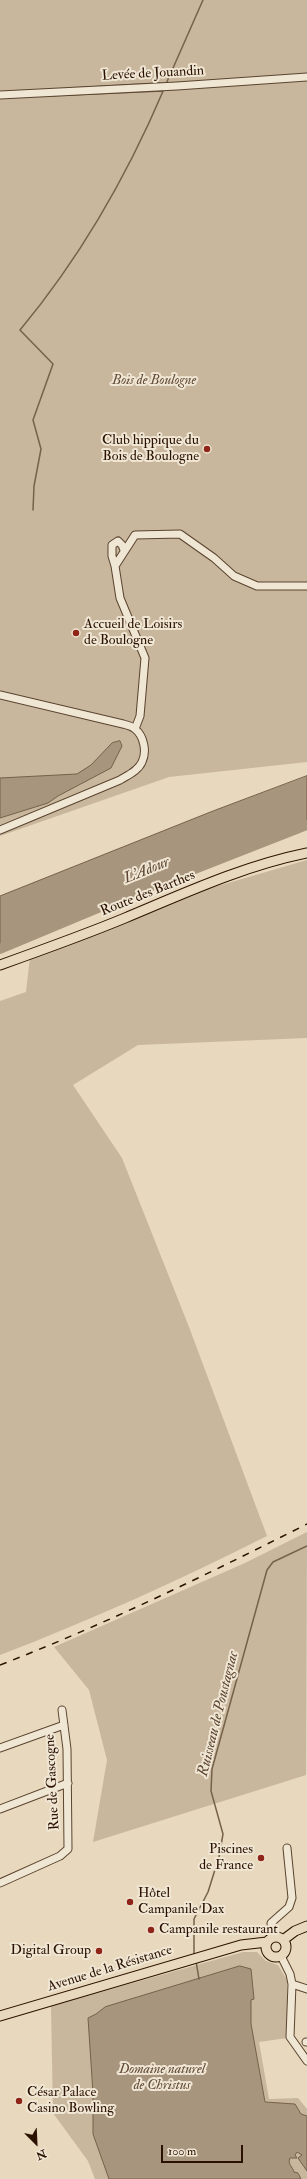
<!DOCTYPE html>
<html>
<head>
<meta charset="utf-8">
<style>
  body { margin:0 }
  #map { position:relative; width:307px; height:2179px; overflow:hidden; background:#e8d8bd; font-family:"IM FELL Double Pica",serif }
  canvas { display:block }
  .north { position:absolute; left:16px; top:2123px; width:40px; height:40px; -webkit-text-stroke:3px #f0e6d4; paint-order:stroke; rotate:156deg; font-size:11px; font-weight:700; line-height:16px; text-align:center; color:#2b1200 }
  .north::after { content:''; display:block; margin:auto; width:14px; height:18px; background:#2b1200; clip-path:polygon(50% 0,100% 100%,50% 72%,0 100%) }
  .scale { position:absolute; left:161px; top:2145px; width:82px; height:18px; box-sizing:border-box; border:2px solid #2b1200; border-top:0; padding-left:5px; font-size:12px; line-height:14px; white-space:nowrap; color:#2b1200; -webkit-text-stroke:3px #f0e6d4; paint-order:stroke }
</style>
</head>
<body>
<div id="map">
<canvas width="307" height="2179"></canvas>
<div class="north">N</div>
<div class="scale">100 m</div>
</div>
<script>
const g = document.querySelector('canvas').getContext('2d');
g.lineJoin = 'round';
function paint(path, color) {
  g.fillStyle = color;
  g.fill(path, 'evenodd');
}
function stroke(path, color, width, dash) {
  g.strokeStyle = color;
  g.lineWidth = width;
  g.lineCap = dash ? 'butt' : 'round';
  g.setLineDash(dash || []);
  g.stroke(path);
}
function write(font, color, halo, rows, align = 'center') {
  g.font = font + ' "IM FELL Double Pica",serif';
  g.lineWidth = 4;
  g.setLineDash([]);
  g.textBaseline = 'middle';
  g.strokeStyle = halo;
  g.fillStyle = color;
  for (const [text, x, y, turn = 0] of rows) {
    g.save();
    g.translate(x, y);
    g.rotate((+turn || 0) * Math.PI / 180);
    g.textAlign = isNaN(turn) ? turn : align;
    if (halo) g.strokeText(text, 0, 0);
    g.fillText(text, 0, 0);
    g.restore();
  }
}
const green = new Path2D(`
  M0,0H307V762L169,777L0,836Z
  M307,860V1038L138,1045L73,1085L122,1158L189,1327L267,1536C180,1580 91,1620 0,1655V1001L26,992L30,957L163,902Z
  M307,1532L306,1775L93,1842L107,1760L89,1690L54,1647L245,1563Z
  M243,1952H257L266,1961L278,1965L287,1980V2038L259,2042L269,2099L298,2098L307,2109V2179H95L88,2161L53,2113L51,2006Z`);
const water = new Path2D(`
  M120,741L122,746L111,768L58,796L48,803L0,818V778L77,774L91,765L112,743Z
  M307,776V825L146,888L0,949V896L213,811Z
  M240,1966L251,1969L254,1999L251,2000V2024L265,2102L295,2104L301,2114L307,2116V2171L298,2158L302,2155L297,2152L295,2155L297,2158H290C287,2164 293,2167 294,2172L298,2173L301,2179H109L93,2134V2093L88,2018L96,2014L105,2007Z`);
const stream = new Path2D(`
  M166,84L203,0
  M72,88L160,83
  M46,96L162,91
  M33,510L34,486L41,449L33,420L53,364L20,330C80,258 127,176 164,89
  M194,1956V1919L208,1892L219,1857L223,1834L211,1791L212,1769L267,1570L273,1562L307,1546
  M196,1961L199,1979`);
const river = new Path2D(`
  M0,949L146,888L307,825`);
const minor = new Path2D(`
  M0,95L177,86L307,77
  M115,566L112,556V545L118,541L122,545L124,550
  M0,695L123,724C127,725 132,726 135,729C144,736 147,752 142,762C138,771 128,775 120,780L0,830
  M135,729L140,716L145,658L120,598L115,566L135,535L180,534L214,558L234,576L257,586H307
  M0,1748L64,1725
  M0,1809L68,1783
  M0,1883L60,1856L68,1849L67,1749L62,1710
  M273,1937L271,1923L289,1907L292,1898L287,1848
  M281,1956L290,1974L292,1984L290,2037L307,2061
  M292,1984L307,1989
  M306,2042H307`);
const major = new Path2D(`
  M0,965C42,950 84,935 125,918C185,893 243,866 307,853
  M266 1947a10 10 0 1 1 20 0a10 10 0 1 1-20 0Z
  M283,1940L295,1931L307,1926
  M0,2016L241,1945L267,1942`);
const rail = new Path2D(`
  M0,1665C106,1624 206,1575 307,1524`);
const markers = [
  [207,449,4,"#8f2418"],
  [76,633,4,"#8f2418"],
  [261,1858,4,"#8f2418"],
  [130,1902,4,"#8f2418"],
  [151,1930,4,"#8f2418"],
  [99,1951,4,"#8f2418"],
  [19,2101,4,"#8f2418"]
];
const streetNames = [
  ["Levée de Jouandin",153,74,-3],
  ["Route des Barthes",148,894,-22],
  ["Rue de Gascogne",53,1782,-93],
  ["Avenue de la Résistance",110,1969,-17]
];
const parkNames = [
  ["Bois de Boulogne",154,381],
  ["Domaine naturel",162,2070],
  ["de Christus",162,2086]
];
const poiNames = [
  ["Club hippique du",199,441,"right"],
  ["Bois de Boulogne",199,457,"right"],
  ["Accueil de Loisirs",84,625],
  ["de Boulogne",84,641],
  ["Piscines",253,1850,"right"],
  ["de France",253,1866,"right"],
  ["Hôtel",138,1894],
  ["Campanile Dax",138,1910],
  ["Campanile restaurant",159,1930],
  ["Digital Group",91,1951,"right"],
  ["César Palace",27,2093],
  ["Casino Bowling",27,2109]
];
const waterNames = [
  ["L'Adour",147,871,-22],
  ["Ruisseau de Poustagnac",219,1714,-76]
];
paint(green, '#c8b69d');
paint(water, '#a8957d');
stroke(water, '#76614b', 1);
stroke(stream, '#76614b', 1.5);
stroke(river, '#a8957d', 10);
stroke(minor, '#5a442f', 9);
stroke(major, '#2b1200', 11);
stroke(minor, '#f0e6d4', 7);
stroke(major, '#e8d8bd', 9);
stroke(rail, '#2b1200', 1.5, [7, 7]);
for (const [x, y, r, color] of markers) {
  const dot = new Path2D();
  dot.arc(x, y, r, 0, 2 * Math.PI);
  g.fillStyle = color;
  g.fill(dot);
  stroke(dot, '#f0e6d4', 1.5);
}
write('14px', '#2b1200', '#f0e6d4', streetNames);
write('italic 14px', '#624b37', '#f0e6d4', parkNames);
write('14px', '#2b1200', '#f0e6d4', poiNames, 'left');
write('italic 15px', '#5d4632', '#f0e6d4', waterNames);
</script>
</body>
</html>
